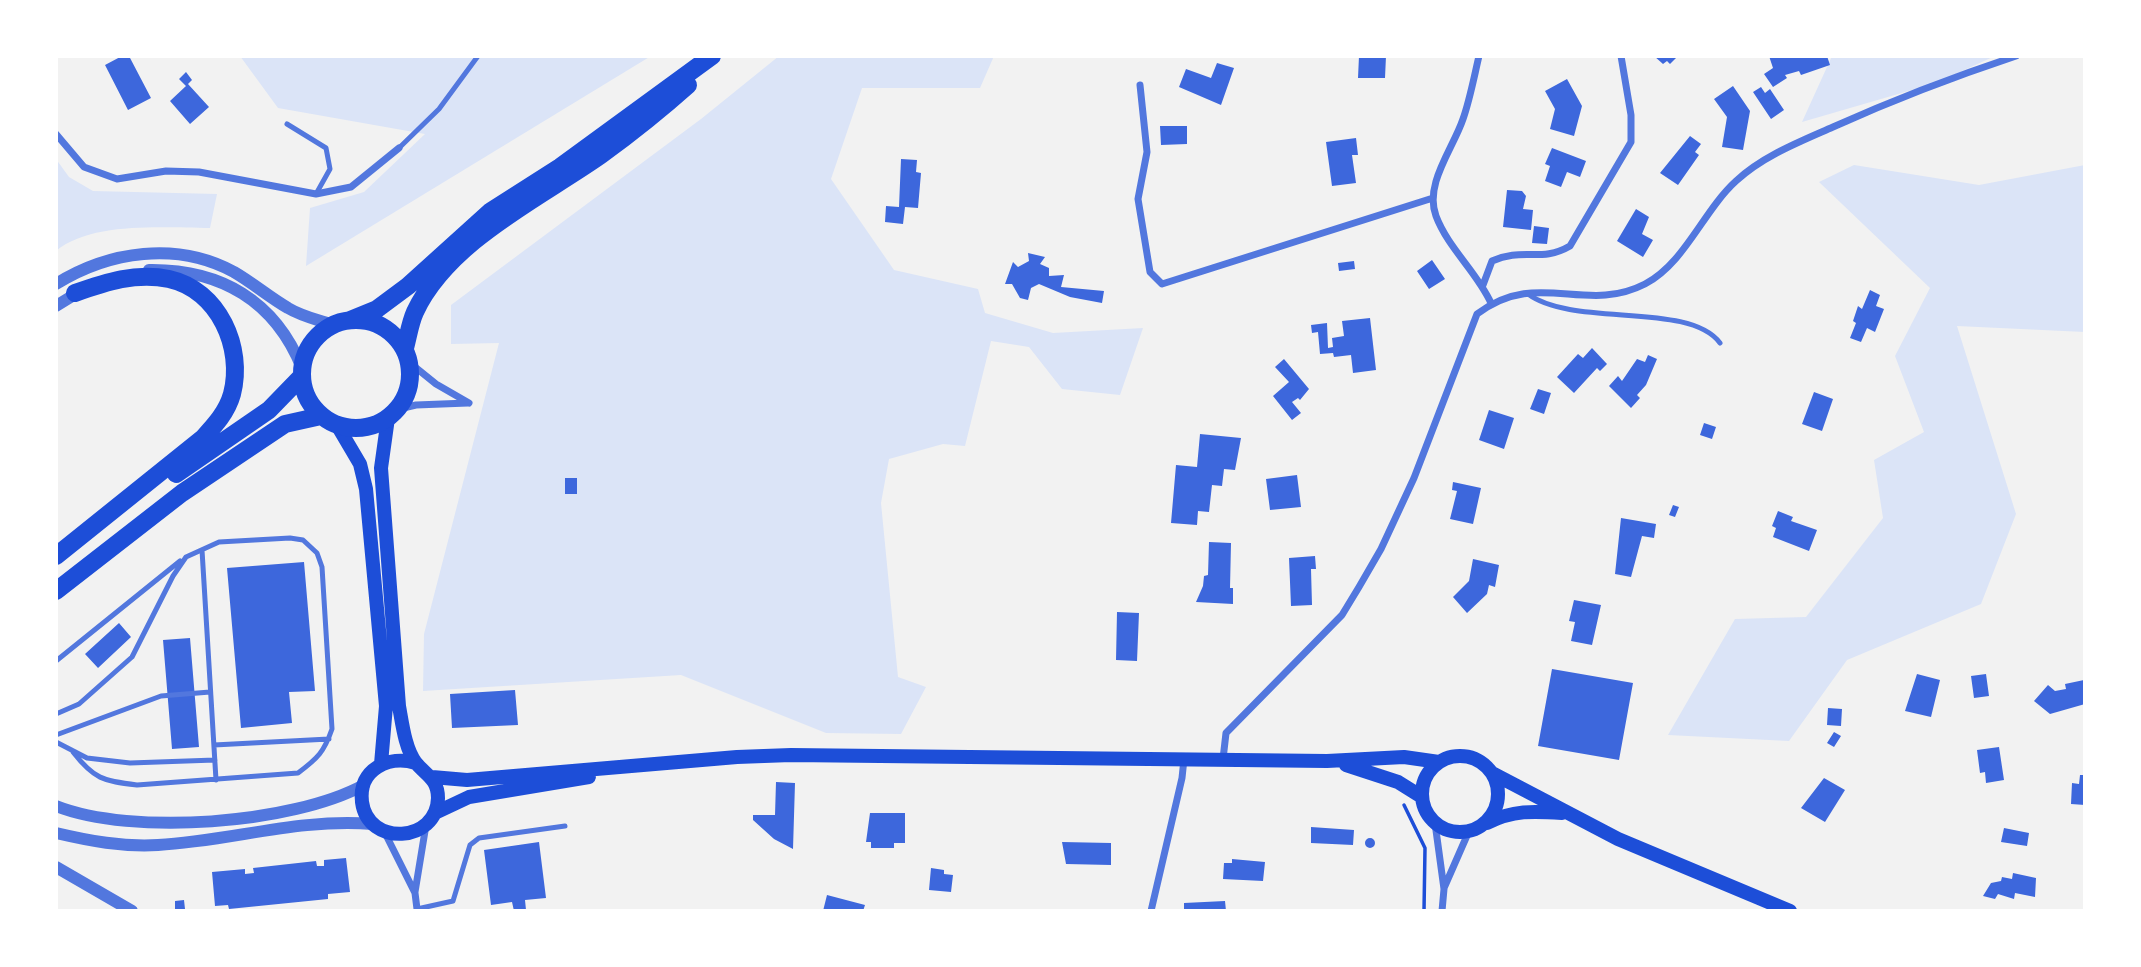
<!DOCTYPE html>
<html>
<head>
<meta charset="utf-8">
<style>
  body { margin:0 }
  #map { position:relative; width:2141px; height:967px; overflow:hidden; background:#f2f2f2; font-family:Commissioner,sans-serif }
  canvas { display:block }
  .frame { position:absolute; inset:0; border:58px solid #fff; pointer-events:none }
</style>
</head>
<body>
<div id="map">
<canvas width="2141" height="967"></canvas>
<div class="frame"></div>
</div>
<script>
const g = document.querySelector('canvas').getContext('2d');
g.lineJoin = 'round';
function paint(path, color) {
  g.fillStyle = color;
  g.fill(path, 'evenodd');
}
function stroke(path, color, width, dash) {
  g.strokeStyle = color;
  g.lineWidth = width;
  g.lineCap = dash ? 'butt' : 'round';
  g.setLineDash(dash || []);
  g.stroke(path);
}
const green = new Path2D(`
  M240,56H651L306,266L310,208L364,192L425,134L278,108Z
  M779,56H994L980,88H862L831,179L894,270L978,289L985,313L1053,333L1143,328L1120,395L1062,389L1029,347L991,341L965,446L943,444L889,459L881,503L898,677L926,687L901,734L826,733L681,675L423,691L424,634L499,343L451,344V305L701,119Z
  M1832,56H1995L1936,83L1802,122Z
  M56,159L69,177L93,191L217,194L210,228C165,228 92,221 56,251Z
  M1854,165L1979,185L2085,165V332L1957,326L2016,514L1981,604L1847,660L1789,741L1668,735L1735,619L1806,617L1883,518L1874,460L1924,432L1895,356L1930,288L1819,182Z`);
const building = new Path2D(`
  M122,56H129L151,98L128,110L105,65Z
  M1359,56H1386L1385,78H1358Z
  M1654,56H1678L1670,64L1667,61L1663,64Z
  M1769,56H1827L1830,65L1801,75L1799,71L1785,75L1787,78L1773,87L1764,74L1773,68Z
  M1217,63L1234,68L1221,105L1179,87L1186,69L1211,78Z
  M186,72L192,80L188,84L209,107L190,124L170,101L186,86L179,79Z
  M1567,79L1582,106L1574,136L1550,129L1555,109L1545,91Z
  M1733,86L1750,111L1743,150L1722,147L1727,117L1714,99Z
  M1761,87L1765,93L1770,89L1784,110L1771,119L1753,92Z
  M1160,126H1187V144L1161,145Z
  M1690,136L1701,144L1695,152L1699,155L1678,185L1660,173Z
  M1356,138L1358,155H1352L1356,183L1332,186L1326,142Z
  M1552,148L1586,161L1580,177L1567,172L1561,187L1545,181L1550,166L1545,164Z
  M901,159L917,160L916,172L921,173L918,208L905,207L903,224L885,222L886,206L899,207Z
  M1507,190L1522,191L1526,196L1523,209L1533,210L1531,230L1503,227Z
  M1636,209L1649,217L1642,234L1653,240L1643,257L1617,241Z
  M1534,226L1549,228L1547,244L1532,243Z
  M1028,253L1045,257L1040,264L1049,268V276L1064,275L1061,287L1104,291L1102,303L1070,297L1039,284L1031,288L1028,300L1020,298L1012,284H1005L1013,262L1018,267L1029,261Z
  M1432,260L1445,279L1429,289L1417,271Z
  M1354,261L1355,269L1339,271L1338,263Z
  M1870,290L1880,295L1876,306L1884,309L1875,332L1867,328L1861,342L1850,338L1856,323L1853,321L1858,306L1862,309Z
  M1370,318L1376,370L1353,373L1351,355L1334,357L1333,353L1320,354L1318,332L1312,333L1311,325L1327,323L1328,348L1333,347L1332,338L1344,336L1342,321Z
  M1592,348L1607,364L1600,371L1597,368L1574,393L1557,377L1578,354L1583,358Z
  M1648,355L1657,359L1646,385L1637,395L1640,398L1631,408L1609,386L1618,376L1622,381L1637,359L1645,362Z
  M1284,359L1309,389L1300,400L1298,398L1292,402L1301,413L1292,420L1273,396L1289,382L1275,367Z
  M1538,389L1551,393L1544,414L1530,409Z
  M1814,392L1833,399L1822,431L1802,424Z
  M1489,410L1514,418L1504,449L1479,440Z
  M1704,423L1716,427L1712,439L1700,435Z
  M1200,434L1241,438L1235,470L1224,469L1222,486L1212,485L1209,512L1198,511L1197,525L1171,523L1176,465L1197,467Z
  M1297,475L1301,507L1270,510L1266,479Z
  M565,478H577V494H565Z
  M1453,482L1481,488L1473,524L1450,519L1457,491L1452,490Z
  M1673,505L1679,507L1675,517L1669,515Z
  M1778,511L1793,517L1791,521L1817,530L1809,551L1773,537L1776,528L1772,526Z
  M1621,518L1656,524L1654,538L1642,536L1631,577L1615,574Z
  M1209,542L1231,543L1230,588H1233V604L1196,602L1203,586L1204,576L1208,575Z
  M1315,556L1316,569H1311L1312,605L1291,606L1289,558Z
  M1473,559L1499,565L1495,587L1489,585L1487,594L1467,613L1453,597L1469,581Z
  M304,562L315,691L289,692L292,723L241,728L227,568Z
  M1574,600L1601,605L1592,645L1571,641L1575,622L1569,621Z
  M1117,612L1139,613L1137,661L1116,660Z
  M119,623L131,637L98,668L85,654Z
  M190,638L199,747L172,749L163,640Z
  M1552,669L1633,683L1619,760L1538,746Z
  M1917,674L1940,680L1931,717L1905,711Z
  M1986,674L1989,696L1974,698L1971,676Z
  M2084,680L2085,704L2050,714L2034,701L2048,685L2055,691L2066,689L2065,684Z
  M515,690L518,725L452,728L450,694Z
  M1828,708L1842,709L1841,726L1827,725Z
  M1834,732L1841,736L1834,747L1827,743Z
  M1999,747L2004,780L1986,783L1985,772L1980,773L1977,750Z
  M2080,775H2085V805L2071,804L2072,783L2079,784Z
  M1824,778L1845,790L1825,822L1801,808Z
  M776,782L795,783L793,849L774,839L753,820V815H775Z
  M870,813H905V843H894V848H871V842H866Z
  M1311,827L1354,830L1353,845L1311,843Z
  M2004,828L2029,833L2027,846L2001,842Z
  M1365 843a5 5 0 1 1 10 0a5 5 0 1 1-10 0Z
  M539,842L546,898L525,900L526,910L517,911H514L512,902L491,905L484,850Z
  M1062,842L1111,843V865L1066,864Z
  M346,858L350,892L328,894V899L229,909L228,905L215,906L212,872L245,869V874L254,873L253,868L316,861L317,866H324V860Z
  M1232,859L1265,862L1263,881L1223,879L1224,863H1232Z
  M931,868L944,870V874L953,875L951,892L929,890Z
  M2013,873L2036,878L2035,897L2015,893L2014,899L1998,894L1995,899L1983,896L1991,883L2001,881L2002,877L2012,879Z
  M827,895L865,905L863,911H823Z
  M184,900L185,909L175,910V901Z
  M1225,901L1226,911H1184V903Z`);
const path = new Path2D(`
  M1404,805L1425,848L1424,911`);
const service = new Path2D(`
  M287,124L326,148L330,169L316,194
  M399,148L439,109L478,56
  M1528,294C1574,328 1689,301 1720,343
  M202,550L216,780
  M56,661L180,561
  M56,714L79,704L132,657L173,576L186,557L219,542L290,538L303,540L317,553L322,567L332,729C324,752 318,758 298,773L137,785C103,781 94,779 73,752
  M56,735L161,696L210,692
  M56,742L87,758L130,763L215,760
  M214,745L329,739
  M417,909L453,901L470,845L479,838L565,826`);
const minor = new Path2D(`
  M1479,56C1474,77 1470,99 1463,119C1453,149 1424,184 1436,216C1448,248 1477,272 1491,303
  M1140,85L1147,152L1138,199L1150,272L1162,284L1433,198
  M56,134L84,167L117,179L166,171L199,172L316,194L351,187L399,148
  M1483,285L1492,261C1523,247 1541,263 1570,246L1631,142V115L1621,56
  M410,363L436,384L469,403
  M399,409L416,405L468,403
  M1223,759L1226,733L1342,615L1359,587L1381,549L1414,478L1477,314C1537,268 1585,315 1645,284C1685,263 1703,211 1736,181C1763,156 1799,142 1833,127C1893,100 1953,77 2016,56
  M1435,823L1444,889L1442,911
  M385,833L415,893L417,909
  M1444,888L1469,831
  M415,892L426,825
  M1151,911L1182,778L1184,759`);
const tertiary = new Path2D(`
  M149,270C221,269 275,301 302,368
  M56,284C109,251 177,241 234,272C253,283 269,297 288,308C301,316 318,320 333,325
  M56,306L82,290
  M56,806C132,836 292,824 364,785
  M56,833C90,841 122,847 158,845C232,841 297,818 373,824
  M56,867L132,911`);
const secondary = new Path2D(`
  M388,418L381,468L399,706C402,722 405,749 416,763C426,775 438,779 438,798C437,843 368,847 362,802C358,769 389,755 416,763
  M337,425L360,464L366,489L386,706L381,764
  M1422 794a38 38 0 1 1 76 0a38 38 0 1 1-76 0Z
  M1346,765L1398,782L1422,797
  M1492,773L1618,839L1790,911
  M432,777L467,780L737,757L791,755L1327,761L1404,757L1439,762
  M435,813L469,797L589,777
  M1487,823C1513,810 1533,811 1562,813`);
const primary = new Path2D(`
  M350,320L377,309L408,286L491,211L560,167L712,56
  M302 374a54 54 0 1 1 108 0a54 54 0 1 1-108 0Z
  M405,348C408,337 410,323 415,312C448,241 540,198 601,155C631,133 660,110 688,85
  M176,474L269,410L302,376
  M56,556L203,438C215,425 227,412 232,394C244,348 219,290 169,279C136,272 106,282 75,293
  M56,591L182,493L285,424L321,416`);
paint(green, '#dbe4f7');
paint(building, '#3d67dc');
stroke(path, '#1d4ed8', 3.5);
stroke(service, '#5277de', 5);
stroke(minor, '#5277de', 7);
stroke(tertiary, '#5277de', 12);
stroke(secondary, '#1d4ed8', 14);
stroke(primary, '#1d4ed8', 18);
</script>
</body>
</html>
